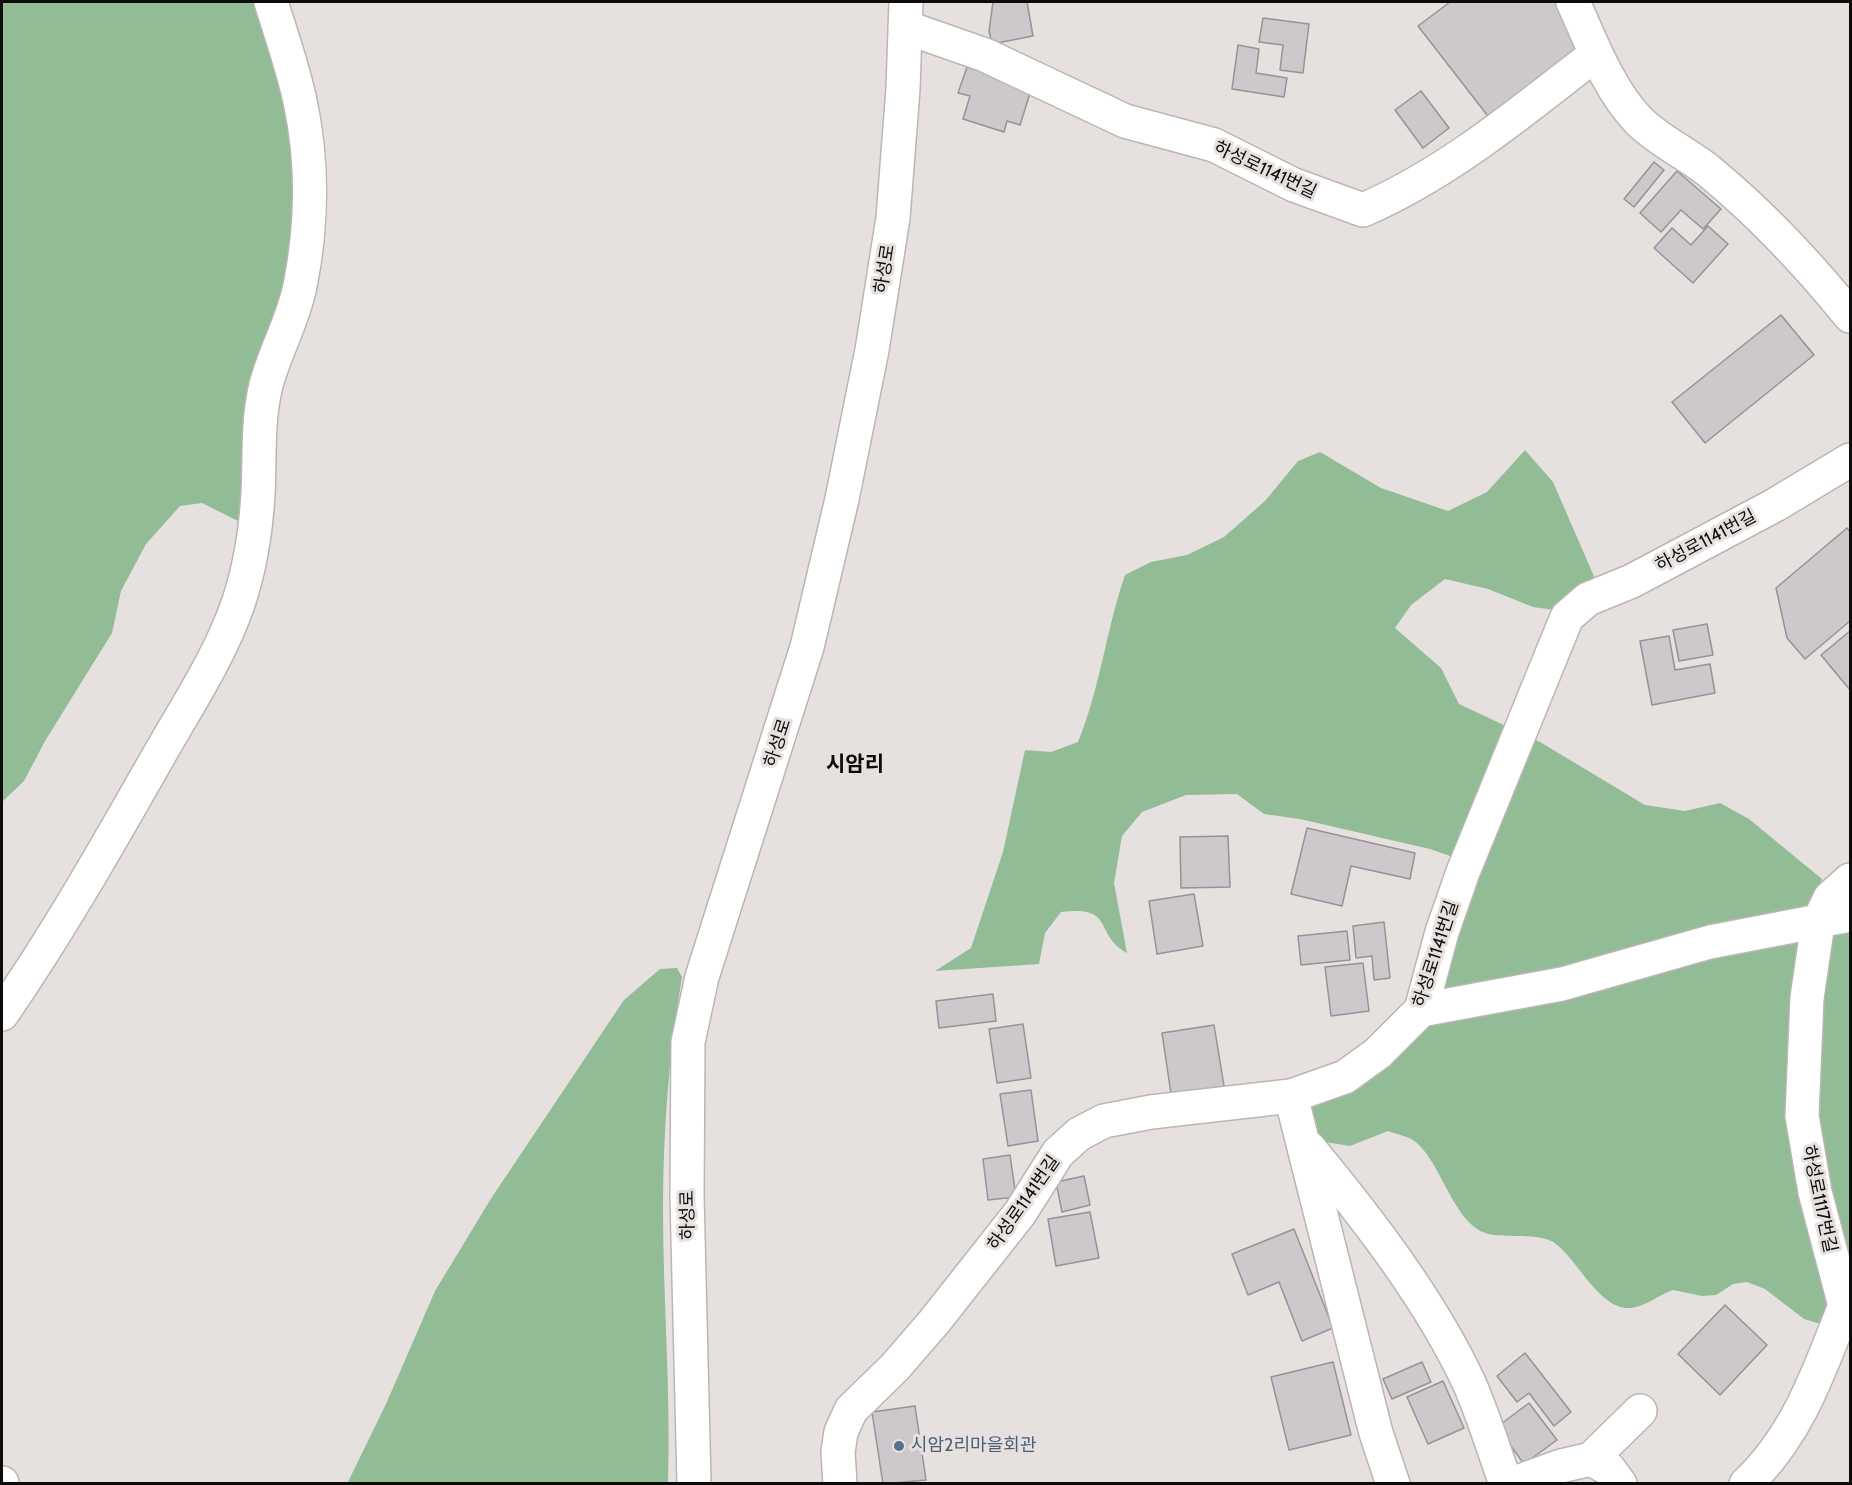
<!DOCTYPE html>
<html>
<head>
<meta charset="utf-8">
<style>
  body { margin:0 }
  #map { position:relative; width:1852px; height:1485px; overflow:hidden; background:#e6e1de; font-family:Cabin,sans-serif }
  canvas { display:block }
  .frame { position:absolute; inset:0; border:3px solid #0e0c0b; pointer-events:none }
</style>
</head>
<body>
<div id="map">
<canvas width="1852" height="1485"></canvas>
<div class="frame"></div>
</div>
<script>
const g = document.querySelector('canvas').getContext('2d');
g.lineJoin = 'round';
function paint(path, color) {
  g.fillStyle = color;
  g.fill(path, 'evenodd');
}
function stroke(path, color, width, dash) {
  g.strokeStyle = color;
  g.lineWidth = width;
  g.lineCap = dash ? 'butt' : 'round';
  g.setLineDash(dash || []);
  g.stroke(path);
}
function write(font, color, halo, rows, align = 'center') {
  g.font = font + ' Cabin,"Noto Sans KR",sans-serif';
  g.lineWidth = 6;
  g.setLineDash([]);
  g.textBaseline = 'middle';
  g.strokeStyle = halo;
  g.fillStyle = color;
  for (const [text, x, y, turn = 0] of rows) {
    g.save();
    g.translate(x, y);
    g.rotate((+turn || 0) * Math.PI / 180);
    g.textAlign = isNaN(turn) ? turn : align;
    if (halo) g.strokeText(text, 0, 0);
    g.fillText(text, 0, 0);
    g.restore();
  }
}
const green = new Path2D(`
  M2,2H254L291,112L304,213L244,524L202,503L180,506L146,544L121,591L112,633L45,741L24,781L2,802Z
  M1525,450L1553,482L1596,581L1555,610L1533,607L1488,589L1445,579L1411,605L1395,628L1441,668L1459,704L1540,742L1645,805L1685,811L1720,803L1749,819L1822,879L1811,902L1850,924V1340L1821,1324L1804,1319L1765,1289L1747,1282L1733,1284L1716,1295L1702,1296L1673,1290C1658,1295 1647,1306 1631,1308C1597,1311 1574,1250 1549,1240C1528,1232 1493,1241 1477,1229C1451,1211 1440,1164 1417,1143C1411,1137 1396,1134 1388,1131L1350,1146L1319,1141L1309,1101L1376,1075L1479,866L1430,849L1300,819L1264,814L1237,794L1186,795L1142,812L1122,836L1114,883L1127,953C1093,934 1116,905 1061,912L1045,933L1039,964L935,971L971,948L1003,852L1025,750L1051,752L1078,742C1100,689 1106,630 1125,575L1151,562L1187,555L1224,537L1265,501L1298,461L1320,452L1381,488L1448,511L1487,492Z
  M677,968L682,977C669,1054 663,1131 663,1209C663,1301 671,1392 668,1483L347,1484L386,1404L435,1291L492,1197L624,1000L660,969Z`);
const building = new Path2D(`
  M993,2H1027L1033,36L992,44L989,31Z
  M1450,2H1556L1577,54L1491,120L1418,26Z
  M1263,18L1309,24L1303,73L1280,70L1283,45L1259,42Z
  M1238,45L1259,49L1256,73L1287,78L1284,97L1232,89Z
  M967,67L1032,87L1020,125L1007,121L1004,132L963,119L970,96L958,93Z
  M1421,91L1449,128L1423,148L1395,110Z
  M1654,162L1664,170L1634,207L1624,199Z
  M1677,171L1721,209L1703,229L1681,210L1661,232L1640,213Z
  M1708,226L1728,244L1693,283L1654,248L1672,228L1691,245Z
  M1781,315L1814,355L1705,443L1672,402Z
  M1847,528L1850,532V621L1805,659L1787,638L1776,588Z
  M1707,624L1713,655L1679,661L1673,630Z
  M1850,631V690L1821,655Z
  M1669,636L1675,670L1710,664L1715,693L1652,705L1640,641Z
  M1307,828L1415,853L1410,879L1351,866L1342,906L1291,894Z
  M1228,836L1230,887L1181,888L1180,837Z
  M1194,894L1203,946L1157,954L1149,901Z
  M1384,922L1390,978L1374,980L1372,956L1356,958L1353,926Z
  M1347,931L1350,960L1301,965L1298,936Z
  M1363,963L1369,1011L1331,1016L1325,967Z
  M993,994L996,1021L939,1028L936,1001Z
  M1023,1024L1031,1078L997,1083L989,1029Z
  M1214,1025L1224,1086L1171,1094L1162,1033Z
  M1031,1090L1038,1141L1008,1146L1000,1094Z
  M1010,1155L1016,1197L988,1200L983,1159Z
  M1084,1176L1090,1205L1062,1212L1056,1182Z
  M1090,1212L1099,1258L1056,1266L1048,1219Z
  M1294,1229L1333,1328L1302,1341L1279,1282L1248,1295L1232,1254Z
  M1725,1305L1767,1345L1720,1395L1678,1354Z
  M1525,1353L1571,1412L1554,1426L1529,1393L1517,1402L1497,1376Z
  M1333,1362L1351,1435L1289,1450L1271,1377Z
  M1422,1362L1431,1382L1392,1399L1383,1379Z
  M1443,1381L1464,1428L1428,1444L1407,1397Z
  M1529,1403L1557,1440L1524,1464L1497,1427Z
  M915,1406L926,1480L883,1484L872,1412Z`);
const minor = new Path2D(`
  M1573,2C1591,41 1608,89 1639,121C1659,141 1688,154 1710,172C1762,215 1808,264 1850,316
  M905,27L985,55L1125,121L1214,145L1294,185L1363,210C1449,173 1523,110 1596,54
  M1850,880L1830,898L1818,923L1807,998L1802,1116L1815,1192L1850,1325
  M1421,1010L1562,984L1710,942L1850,915
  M2,1014C59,931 108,845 158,757C187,706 220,657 239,601C250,567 256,529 258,494C260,457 257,421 266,385C275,351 293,321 300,286C312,226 313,161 300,101C293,68 281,34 271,2
  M1291,1096L1376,1433L1393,1484
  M1309,1148C1367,1218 1432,1302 1470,1385C1484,1417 1494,1451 1506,1484
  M1591,1459L1640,1411
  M2,1483V1484
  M694,1484L687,1195L688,1042L702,977L807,647L842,499L872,350L893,218L903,89L906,2
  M840,1484L838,1452L841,1432L851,1410L895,1367L934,1322L1020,1213L1058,1153L1079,1134L1104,1121L1151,1112L1291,1096L1345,1077L1378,1053L1421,1010L1442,932L1463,872L1567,617L1588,599L1632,581L1775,505L1850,460
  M1512,1484L1561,1466L1591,1459L1609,1469L1620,1484
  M1746,1484C1797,1436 1819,1372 1844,1308`);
const markers = [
  [899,1446,6,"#5c6f8a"]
];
const streetNames = [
  ["하성로1141번길",1265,170,25],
  ["하성로",885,269,-81],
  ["하성로1141번길",1706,541,-28],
  ["하성로",778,743,-72],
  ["하성로1141번길",1436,954,-72],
  ["하성로1117번길",1819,1199,78],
  ["하성로1141번길",1024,1203,-55],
  ["하성로",688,1215,-91]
];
const serviceNames = [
  ["시암2리마을회관",911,1446]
];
const quarterNames = [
  ["시암리",855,765]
];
paint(green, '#91bc95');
paint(building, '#ccc8cb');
stroke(building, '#969295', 1.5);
stroke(minor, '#bbb6b4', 36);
stroke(minor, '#fff', 33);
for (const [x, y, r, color] of markers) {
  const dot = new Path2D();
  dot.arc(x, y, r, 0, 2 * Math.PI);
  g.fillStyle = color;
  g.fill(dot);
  stroke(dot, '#e6e1de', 2);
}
write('18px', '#0e0c0b', '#e6e1de', streetNames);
write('18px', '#4e5e75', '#e6e1de', serviceNames, 'left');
write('bold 21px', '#0e0c0b', '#e6e1de', quarterNames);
</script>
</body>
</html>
